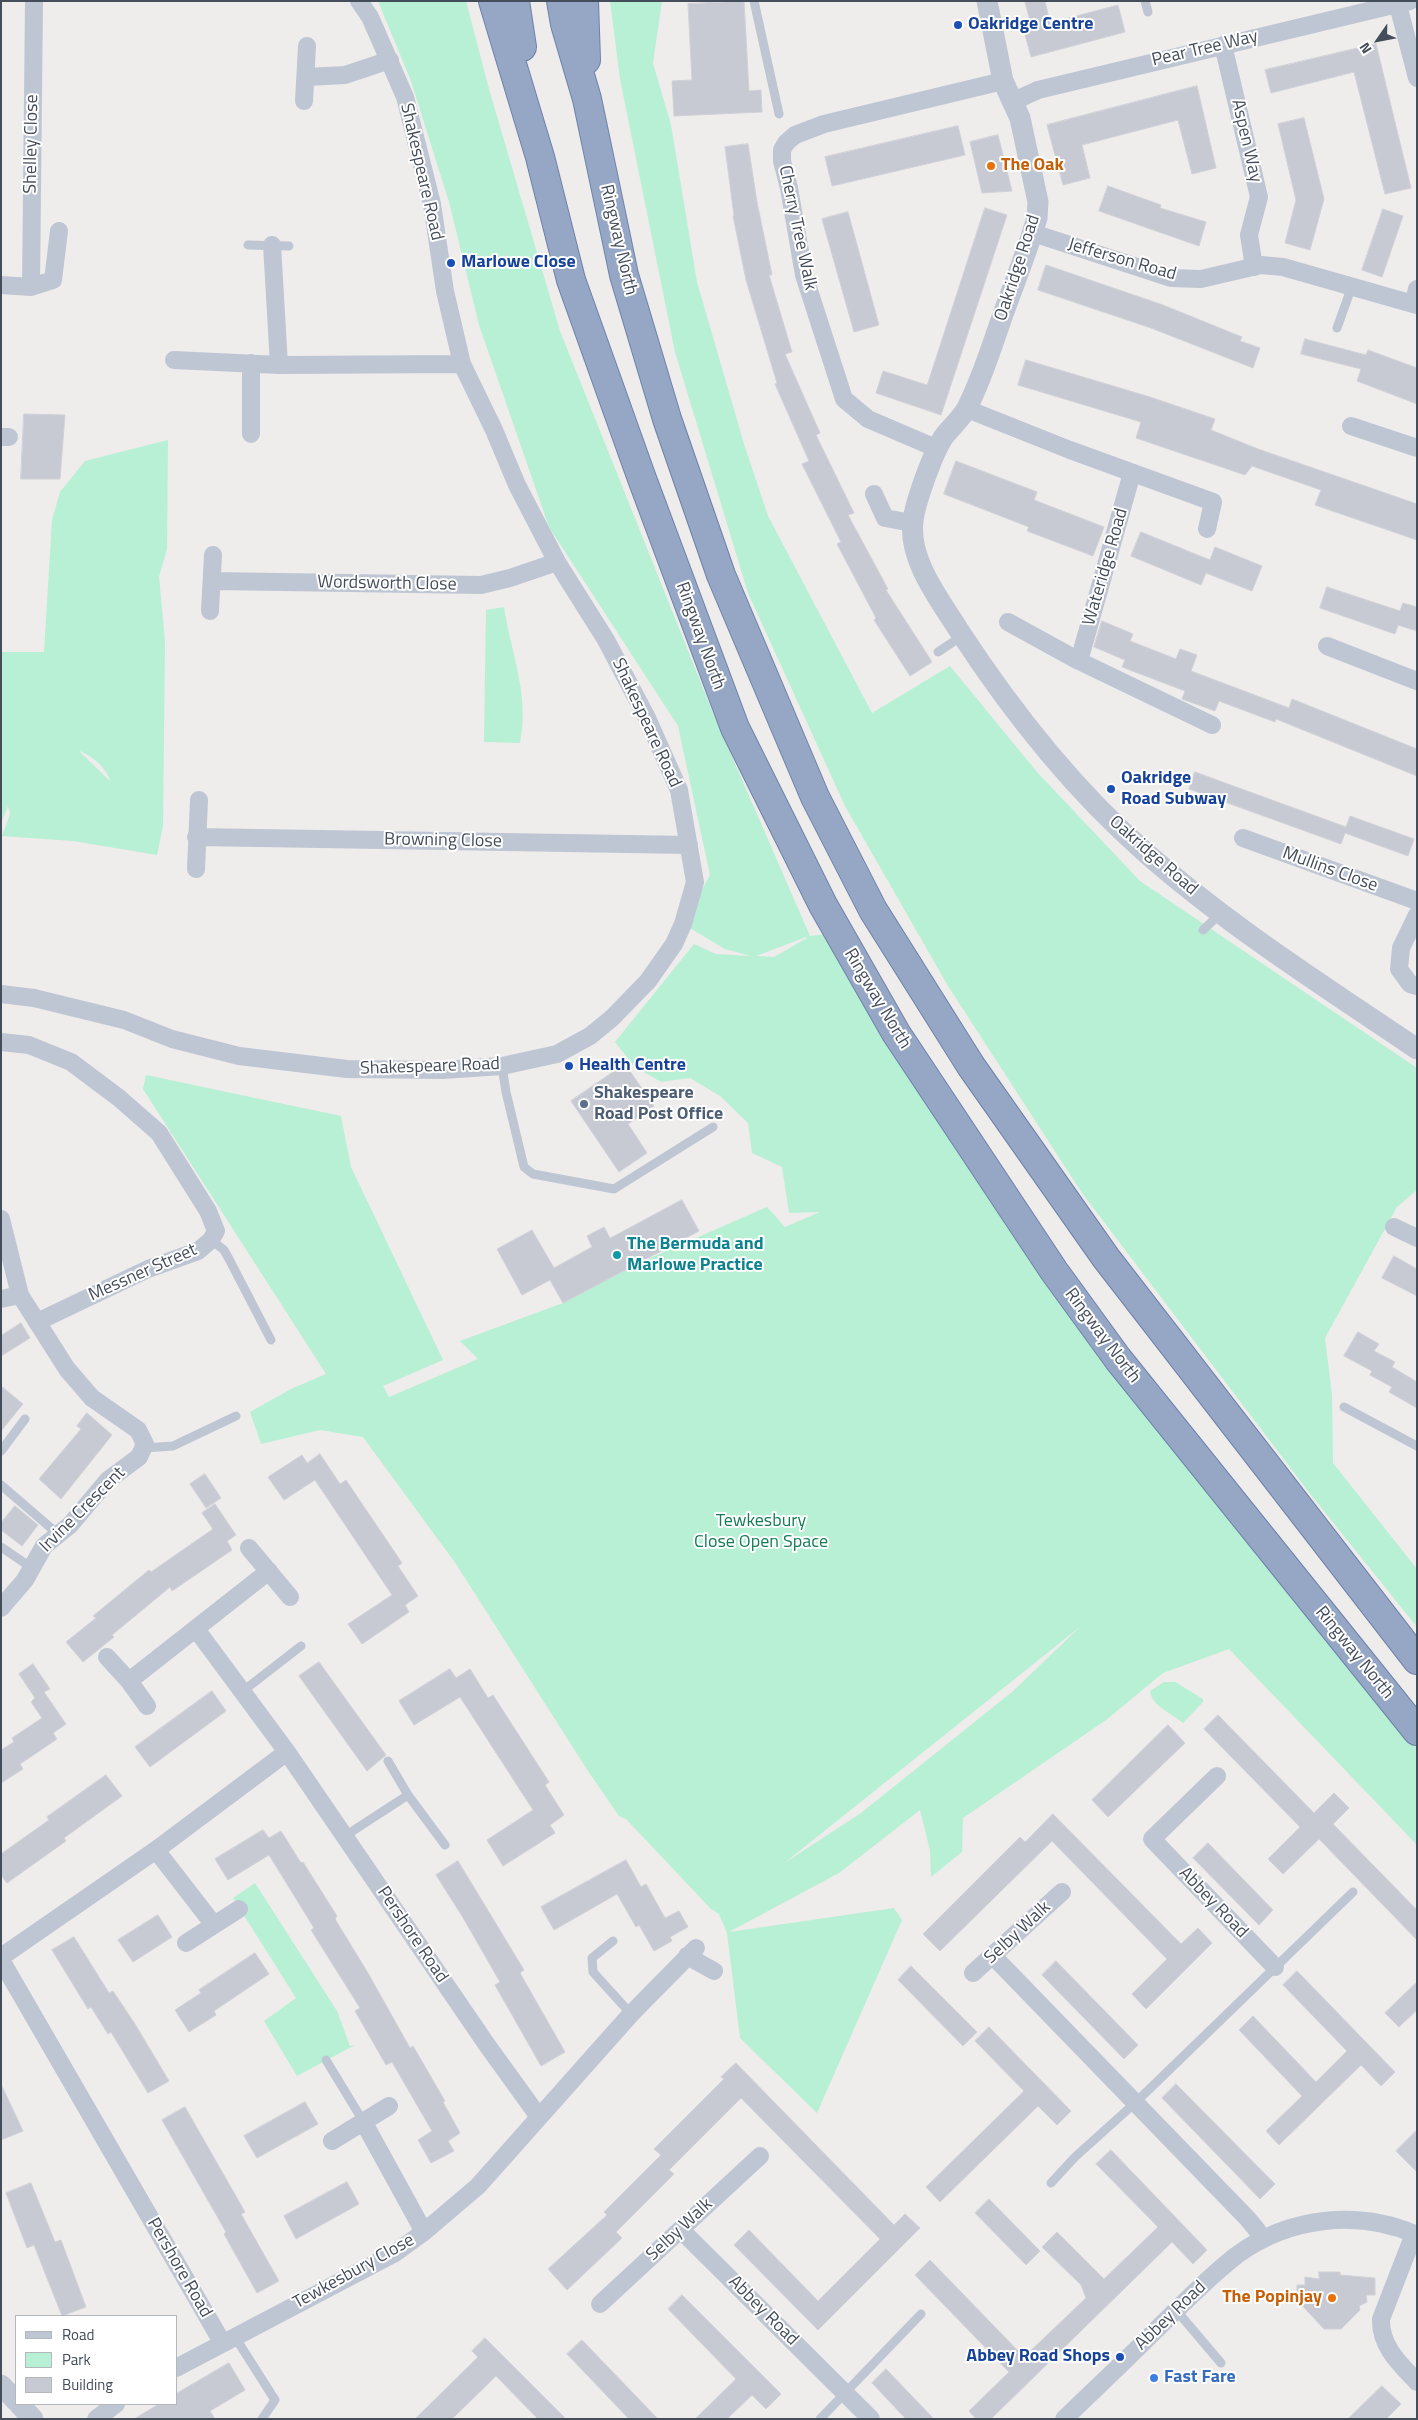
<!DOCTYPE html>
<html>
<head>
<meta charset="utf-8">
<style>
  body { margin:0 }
  #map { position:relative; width:1418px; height:2420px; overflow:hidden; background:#efecec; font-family:"Titillium Web",sans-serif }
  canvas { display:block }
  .frame { position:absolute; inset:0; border:2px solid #444d5a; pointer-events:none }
  .legend { position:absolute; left:15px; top:2315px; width:162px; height:90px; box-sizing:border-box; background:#fff; border:1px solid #b4b8bd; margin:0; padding:6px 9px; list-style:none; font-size:15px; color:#444d5a }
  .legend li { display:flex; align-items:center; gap:10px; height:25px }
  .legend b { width:25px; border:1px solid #b4b8bd }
  .north { position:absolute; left:1353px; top:15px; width:50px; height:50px; -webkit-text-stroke:4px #fff; paint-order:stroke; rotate:237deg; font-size:14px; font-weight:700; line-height:20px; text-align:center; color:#444d5a }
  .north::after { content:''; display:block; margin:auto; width:18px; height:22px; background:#444d5a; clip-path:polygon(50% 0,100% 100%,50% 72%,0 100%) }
</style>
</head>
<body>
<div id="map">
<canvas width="1418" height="2420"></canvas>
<div class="frame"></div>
<ul class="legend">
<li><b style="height:6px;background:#bfc6d3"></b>Road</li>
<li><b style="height:14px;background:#b7f0d4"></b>Park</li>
<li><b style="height:14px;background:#c8cad3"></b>Building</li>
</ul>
<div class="north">N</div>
</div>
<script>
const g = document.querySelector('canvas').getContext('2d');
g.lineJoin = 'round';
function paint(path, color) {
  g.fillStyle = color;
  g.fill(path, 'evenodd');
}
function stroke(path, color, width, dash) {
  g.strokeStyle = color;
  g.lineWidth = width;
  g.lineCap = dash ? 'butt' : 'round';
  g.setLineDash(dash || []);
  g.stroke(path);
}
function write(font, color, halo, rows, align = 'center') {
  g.font = font + ' "Titillium Web",sans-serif';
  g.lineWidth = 4;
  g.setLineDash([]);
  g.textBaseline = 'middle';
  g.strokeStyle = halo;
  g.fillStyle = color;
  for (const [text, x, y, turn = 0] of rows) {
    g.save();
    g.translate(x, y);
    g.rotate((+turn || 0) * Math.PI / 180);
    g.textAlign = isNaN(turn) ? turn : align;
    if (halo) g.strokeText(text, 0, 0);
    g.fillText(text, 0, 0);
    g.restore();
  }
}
const green = new Path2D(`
  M378,1H466L489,89L560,331L713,713L810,936L826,934L1032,1264L1291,1595L1417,1747V1845L1229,1649L1163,1673L1106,1720L963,1818L962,1852L931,1877L930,1850L920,1810L839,1873L729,1932L894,1908L902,1920L817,2113L740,2038L727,1933L719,1914L711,1909L626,1819L619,1816L588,1771L456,1564L363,1437L320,1430L261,1444L250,1412L291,1389L326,1374L143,1089L146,1075L341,1116L351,1167L443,1360L383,1386L389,1397L478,1359L460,1341L563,1303L641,1262L767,1207L785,1227L820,1212L789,1213L782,1167L752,1153L748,1123L720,1096L690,1078L661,1082L635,1067L615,1042L694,944L716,954L751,956L725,949L683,924L710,875L678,726L549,527L479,325L449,202L411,81ZM807,938L774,957L756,956L806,937ZM1081,1626L1012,1692L861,1813L783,1864Z
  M610,1H662L653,63L671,125L697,282L744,444L768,516L872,713L950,666L1037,772L1140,881L1417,1068V1190L1397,1207L1325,1338L1332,1395L1333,1463L1417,1569V1627L1311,1495L1082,1193L948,986L845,806L748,593L675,352L620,79Z
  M168,440L167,549L159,577L165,642L163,826L157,855L73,841L2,836L10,814L8,806L1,823V652H44L52,520L60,492L85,461ZM79,751C92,755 106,768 111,782Z
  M504,607C511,654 530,695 520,743L484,742L486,610Z
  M1164,1682H1175L1203,1699V1702L1183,1723C1172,1713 1152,1707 1150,1691Z
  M255,1883L337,2011L350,2046L355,2045L297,2076L264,2021L296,1998L233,1898Z`);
const building = new Path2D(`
  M744,1L749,91L761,90L762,112L674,116L672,81L692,80L688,4Z
  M1025,1H1045L1050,23L1118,5L1125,32L1031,57L1024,31L1032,29Z
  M1376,44L1411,188L1385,194L1354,72L1271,93L1265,70Z
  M1197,86L1216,168L1192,174L1178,120L1082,145L1090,178L1063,185L1047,125Z
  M1304,118L1324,199L1310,250L1285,243L1296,200L1278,124Z
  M958,126L965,155L832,186L825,157Z
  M998,135L1012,191L982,193L970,142Z
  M748,144L757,202L772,275H769L792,352L785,354L820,433L816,435L854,513L848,515L888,589L886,590L932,662L910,676L874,620L876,618L837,544L841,542L802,464L809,461L775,384L777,383L746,280L733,216H734L725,147Z
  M1108,186L1161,205L1160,208L1206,222L1199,246L1099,211Z
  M985,208L1007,215L941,415L876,393L883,371L927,385Z
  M1383,209L1403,216L1382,277L1362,270Z
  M848,212L879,325L854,332L822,219Z
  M1046,265L1163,305L1242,337L1240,341L1260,348L1253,368L1151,328L1038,290Z
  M1305,339L1366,355L1368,350L1417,368V404L1357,381L1361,369L1301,354Z
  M1026,360L1150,397L1215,419L1211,430L1258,449L1417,504V540L1315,505L1321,490L1252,466L1245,475L1136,438L1141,422L1018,385Z
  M24,414L65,415L60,479H21Z
  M956,461L1037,492L1034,500L1104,527L1093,556L1027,531L1029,527L944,494Z
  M1141,532L1210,560L1215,547L1262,566L1252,591L1206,573L1201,585L1131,556Z
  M1327,587L1400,611L1403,603L1417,607V631L1398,625L1395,634L1320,608Z
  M1102,621L1133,634L1130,641L1176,659L1180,649L1197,655L1191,671L1289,708L1292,699L1417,749V776L1276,719L1275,722L1219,701L1215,711L1182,699L1185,691L1122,667L1125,660L1094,647Z
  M1195,772L1346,827L1350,816L1414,839L1408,856L1345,833L1341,844L1189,789Z
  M625,1064L654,1106L628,1124L647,1153L619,1172L571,1101Z
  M682,1200L699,1231L563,1303L550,1280L522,1295L497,1249L532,1230L554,1268L592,1247L587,1236L604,1227L610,1238Z
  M1394,1256L1417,1269V1296L1382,1278Z
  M21,1323L30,1338L1,1356V1336Z
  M1358,1332L1379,1344L1374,1351L1395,1362L1392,1367L1417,1382V1408L1389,1392L1392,1387L1370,1375L1372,1371L1344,1356Z
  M1,1386L23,1404L1,1431Z
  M87,1413L112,1435L61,1499L39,1479L81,1429L77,1426Z
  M320,1454L340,1484L346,1480L402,1563L398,1566L418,1596L405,1605L409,1612L362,1644L348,1624L392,1595L315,1480L284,1500L268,1477L302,1455L307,1463Z
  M205,1474L221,1498L206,1508L190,1484Z
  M215,1504L236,1535L227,1541L232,1550L172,1591L170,1587L112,1635L114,1637L83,1662L66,1642L96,1618L93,1616L149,1570L151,1572L213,1529L202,1513Z
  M15,1506L38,1525L22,1546L1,1530V1523Z
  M319,1662L386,1755L367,1771L299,1676Z
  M33,1664L50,1689L44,1692L66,1724L53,1733L57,1739L20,1764L23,1769L1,1783V1750L14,1742L12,1738L42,1718L31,1702L35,1698L19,1674Z
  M450,1669L456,1678L470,1669L488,1698L493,1695L549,1782L545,1785L564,1815L550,1825L555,1833L503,1866L487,1840L533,1810L460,1697L414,1725L399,1701Z
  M212,1691L226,1711L150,1767L135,1747Z
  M1218,1715L1314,1813L1334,1793L1349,1808L1333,1824L1417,1910V1940L1319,1839L1283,1874L1268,1859L1300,1827L1204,1729Z
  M1168,1725L1185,1743L1108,1817L1092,1800Z
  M106,1775L122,1796L64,1838L66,1841L7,1883L1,1875V1854L49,1820L47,1817Z
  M1053,1814L1181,1944L1198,1928L1212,1943L1146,2009L1132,1994L1167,1959L1052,1841L940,1951L923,1934L1020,1837L1025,1842Z
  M263,1830L269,1838L281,1831L301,1863L303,1862L337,1916L335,1919L368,1973L410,2048L413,2046L445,2101L443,2102L460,2133L448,2141L454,2151L431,2163L418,2140L432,2131L392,2062L386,2065L355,2011L360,2008L311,1930L314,1928L269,1855L228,1880L215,1859Z
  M1208,1843L1273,1910L1259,1925L1193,1858Z
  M626,1860L641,1887L646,1884L665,1918L679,1911L688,1927L670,1937L672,1941L654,1951L639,1925L636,1927L617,1894L554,1930L541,1907Z
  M458,1861L524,1970L520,1973L565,2052L541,2066L495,1985L500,1982L462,1916L436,1875Z
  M158,1915L172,1937L133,1962L118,1940Z
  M74,1937L109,1993L113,1991L135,2024L169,2081L148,2093L111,2032L108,2034L91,2007L88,2009L52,1950Z
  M255,1953L269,1974L214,2011L216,2015L189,2032L175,2010L201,1993L199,1990Z
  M1056,1961L1138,2045L1124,2059L1042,1975Z
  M911,1966L977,2032L963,2046L898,1980Z
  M1297,1971L1395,2072L1381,2086L1361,2065L1279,2145L1266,2131L1302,2096L1239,2030L1253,2016L1316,2082L1347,2051L1283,1985Z
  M1417,1982V2010L1399,2027L1385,2013Z
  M989,2027L1071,2111L1057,2125L1038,2106L940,2202L926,2187L1024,2091L975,2041Z
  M736,2063L894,2225L905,2214L920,2228L818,2330L734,2245L749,2230L818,2301L880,2239L741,2098L669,2170L674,2174L616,2232L622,2238L567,2290L548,2269L607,2215L604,2212L661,2155L654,2149L724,2079L721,2077Z
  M1,2084L23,2131L1,2140Z
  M1176,2084L1275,2184L1260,2199L1162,2098Z
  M305,2102L318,2124L257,2158L244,2136Z
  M185,2107L245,2212L241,2214L279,2281L257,2293L224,2234L226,2232L162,2120Z
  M1417,2130V2172L1396,2151Z
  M1111,2150L1207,2250L1193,2264L1172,2242L991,2419H976L969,2411L1009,2372L915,2275L930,2260L1024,2357L1086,2298L1081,2285L1042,2247L1057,2232L1104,2279L1158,2227L1096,2164Z
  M347,2182L359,2204L296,2239L284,2216Z
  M31,2183L55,2242L61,2240L86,2307L62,2316L34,2245L27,2248L6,2193Z
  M989,2199L1040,2251L1026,2265L975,2213Z
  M1319,2272H1340V2275L1375,2278V2295H1366L1367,2302L1359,2306L1360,2310L1341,2329H1324L1297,2300V2285H1305V2277L1319,2279Z
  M682,2295L781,2394L766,2409L752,2395L727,2419H695L736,2379L668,2309Z
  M485,2338L566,2419H538L496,2376L452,2419H415L478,2357L472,2351Z
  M582,2340L658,2419H629L567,2354Z
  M229,2363L245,2390L210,2411L215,2419H134L159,2404H176V2394Z
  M886,2369L934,2419H906L872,2383Z
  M1382,2386L1401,2404L1386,2419H1348Z`);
const service = new Path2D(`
  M754,1L779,114
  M1145,1L1148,12
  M248,245L289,246
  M1337,328L1352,286
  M938,652L962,636
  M1203,930L1220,914
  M502,1066L506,1092L524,1167L533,1174L614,1189L713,1127
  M211,1240L224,1250L229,1259L271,1340
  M1344,1407L1417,1446
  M144,1448L173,1446L236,1416
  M1,1451L25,1419
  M1,1485L59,1535
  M1,1547L32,1568
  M243,1691L301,1646
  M388,1761L408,1795L445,1845
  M345,1836L408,1795
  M613,1941L592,1958L593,1972L631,2014
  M326,2060L363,2121
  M1051,2183L1075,2157L1135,2103L1353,1892
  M1176,2310L1221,2363
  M235,2337L275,2400L262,2419
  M820,2419L921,2314`);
const minor = new Path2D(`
  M1398,5L1417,78
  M1223,45L1259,197L1249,235L1254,267
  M307,77L345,75L390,60
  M304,101L307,46
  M1014,101L1038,90L1410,1
  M1033,233L1171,278L1201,279L1261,265L1283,267L1417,305
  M272,245L279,365
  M1,285L31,287L53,280L59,231
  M31,287L34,1
  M1413,304L1417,289
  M174,360L279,365L462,364
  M967,409L1070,450L1213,502L1207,529
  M1351,426L1417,448
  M251,434V363
  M1,437H9
  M938,449L868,419L844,399L804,275L789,188L782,161V150L786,143L795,135L824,124L1003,81
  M874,494L885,518L912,523
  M213,581L481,585L510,578L557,562
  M210,611L213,555
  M1008,622L1079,661L1212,725
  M1327,646L1417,681
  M1079,661L1132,473
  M196,837L689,845
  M1243,838L1417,901
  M196,869L199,800
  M1417,915L1401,948L1399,969L1410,984L1417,986
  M1,994L34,998L124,1020L172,1039L239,1056L347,1069L443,1070L502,1066L557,1054L590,1036L612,1018L648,981L674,944L683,924L695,882L679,790L647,718L606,640L557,562L517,485L494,430L462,364L445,291L432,204L405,97L370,17L359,1
  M1,1042L29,1045L71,1062L119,1098L159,1133L208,1211L216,1231L211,1240L198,1251L148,1269L37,1322
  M1,1219L20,1295L67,1369L92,1398L138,1430L145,1444L139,1457L108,1480L70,1525L44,1546L25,1580L1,1608
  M1394,1227L1417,1238
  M1,1299L20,1295
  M249,1548L290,1597
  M196,1629L287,1752L487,2045L539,2117
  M107,1657L129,1681L147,1706
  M129,1681L269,1571
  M1217,1776L1152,1839L1275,1967
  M156,1850L214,1925
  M186,1943L239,1909
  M687,1956L714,1971
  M993,1956L1247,2218L1257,2230L1262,2240
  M1,1957L156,1850L287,1752
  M1,1960L222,2342
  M973,1973L1062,1892
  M363,2121L424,2232
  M332,2141L389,2106
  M681,2230L871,2419
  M1414,2234L1381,2319C1380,2346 1400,2364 1417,2382
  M600,2304L760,2156
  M176,2368L395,2253L424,2232L478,2186L631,2014L696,1948
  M96,2419L116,2404
  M1064,2419C1094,2390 1124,2362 1154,2332C1181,2306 1207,2278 1237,2255C1289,2217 1358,2209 1417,2235`);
const tertiary = new Path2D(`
  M987,1L1003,81L1020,118L1038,202L1037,218C1027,252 1013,286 1001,320C991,349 982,378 968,406C963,417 953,425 945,435C934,449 915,503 913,521C908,559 939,599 958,629C1010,709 1073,789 1145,852C1229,926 1324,986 1417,1049
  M1,2385L16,2401
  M19,2404L33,2419`);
const trunk = new Path2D(`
  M493,1L540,157L571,280L641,476L735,728L823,905L896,1033L1054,1271L1118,1359L1417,1731
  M515,1L522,47
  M561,1L565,24L587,99L624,275L667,419L721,575L815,797L873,910L971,1066L1106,1258L1417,1660
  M584,1L586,60`);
const markers = [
  [958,25,5,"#1a4fb4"],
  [991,166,5,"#e8710a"],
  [451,263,5,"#1a4fb4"],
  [1111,789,5,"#1a4fb4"],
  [569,1066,5,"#1a4fb4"],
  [584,1104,5,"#5c6f8a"],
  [617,1255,5,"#0f9aa8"],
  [1332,2298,5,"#e8710a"],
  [1120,2357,5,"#1a4fb4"],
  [1154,2378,5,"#3f7fe0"]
];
const transitNames = [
  ["Oakridge Centre",968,25],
  ["Marlowe Close",461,263],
  ["Oakridge",1121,779],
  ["Road Subway",1121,800],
  ["Health Centre",579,1066],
  ["Abbey Road Shops",1110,2357,"right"]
];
const streetNames = [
  ["Pear Tree Way",1205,49,-13],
  ["Aspen Way",1246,141,77],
  ["Shelley Close",32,144,-89],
  ["Shakespeare Road",421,172,77],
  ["Cherry Tree Walk",797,228,78],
  ["Ringway North",618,240,77],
  ["Jefferson Road",1122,260,16],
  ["Oakridge Road",1018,268,-72],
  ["Wateridge Road",1106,567,-74],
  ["Wordsworth Close",387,584,1],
  ["Ringway North",700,636,70],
  ["Shakespeare Road",646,723,65],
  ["Browning Close",443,841,1],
  ["Oakridge Road",1153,856,41],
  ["Mullins Close",1330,870,20],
  ["Ringway North",877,999,59],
  ["Shakespeare Road",430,1067,-2],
  ["Messner Street",143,1273,-24],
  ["Ringway North",1102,1336,53],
  ["Irvine Crescent",83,1510,-45],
  ["Ringway North",1354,1653,51],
  ["Abbey Road",1213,1903,46],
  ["Selby Walk",1018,1933,-43],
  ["Pershore Road",412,1935,56],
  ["Selby Walk",680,2230,-43],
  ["Pershore Road",179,2268,60],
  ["Tewkesbury Close",354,2272,-29],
  ["Abbey Road",763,2311,45],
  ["Abbey Road",1171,2316,-44]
];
const foodNames = [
  ["The Oak",1001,166],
  ["The Popinjay",1322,2298,"right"]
];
const serviceNames = [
  ["Shakespeare",594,1094],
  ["Road Post Office",594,1115]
];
const cultureNames = [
  ["The Bermuda and",627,1245],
  ["Marlowe Practice",627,1266]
];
const parkNames = [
  ["Tewkesbury",761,1522],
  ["Close Open Space",761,1543]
];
const shopNames = [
  ["Fast Fare",1164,2378]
];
paint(green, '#b7f0d4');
paint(building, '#c8cad3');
stroke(building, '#d0d1d8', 1);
stroke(trunk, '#6d82aa', 30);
stroke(service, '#bfc6d3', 9);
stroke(minor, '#bfc6d3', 18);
stroke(tertiary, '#bfc6d3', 21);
stroke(trunk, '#96a7c6', 28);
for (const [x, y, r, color] of markers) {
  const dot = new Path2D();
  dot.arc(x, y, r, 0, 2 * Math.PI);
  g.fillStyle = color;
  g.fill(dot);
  stroke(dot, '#fff', 2);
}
write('bold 18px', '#164399', '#fff', transitNames, 'left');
write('18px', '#444d5a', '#fff', streetNames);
write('bold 18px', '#c56008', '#fff', foodNames, 'left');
write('bold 18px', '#4e5e75', '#fff', serviceNames, 'left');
write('bold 18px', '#0d838f', '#fff', cultureNames, 'left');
write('18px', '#137e56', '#fff', parkNames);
write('bold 18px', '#366cbe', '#fff', shopNames, 'left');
</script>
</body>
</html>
